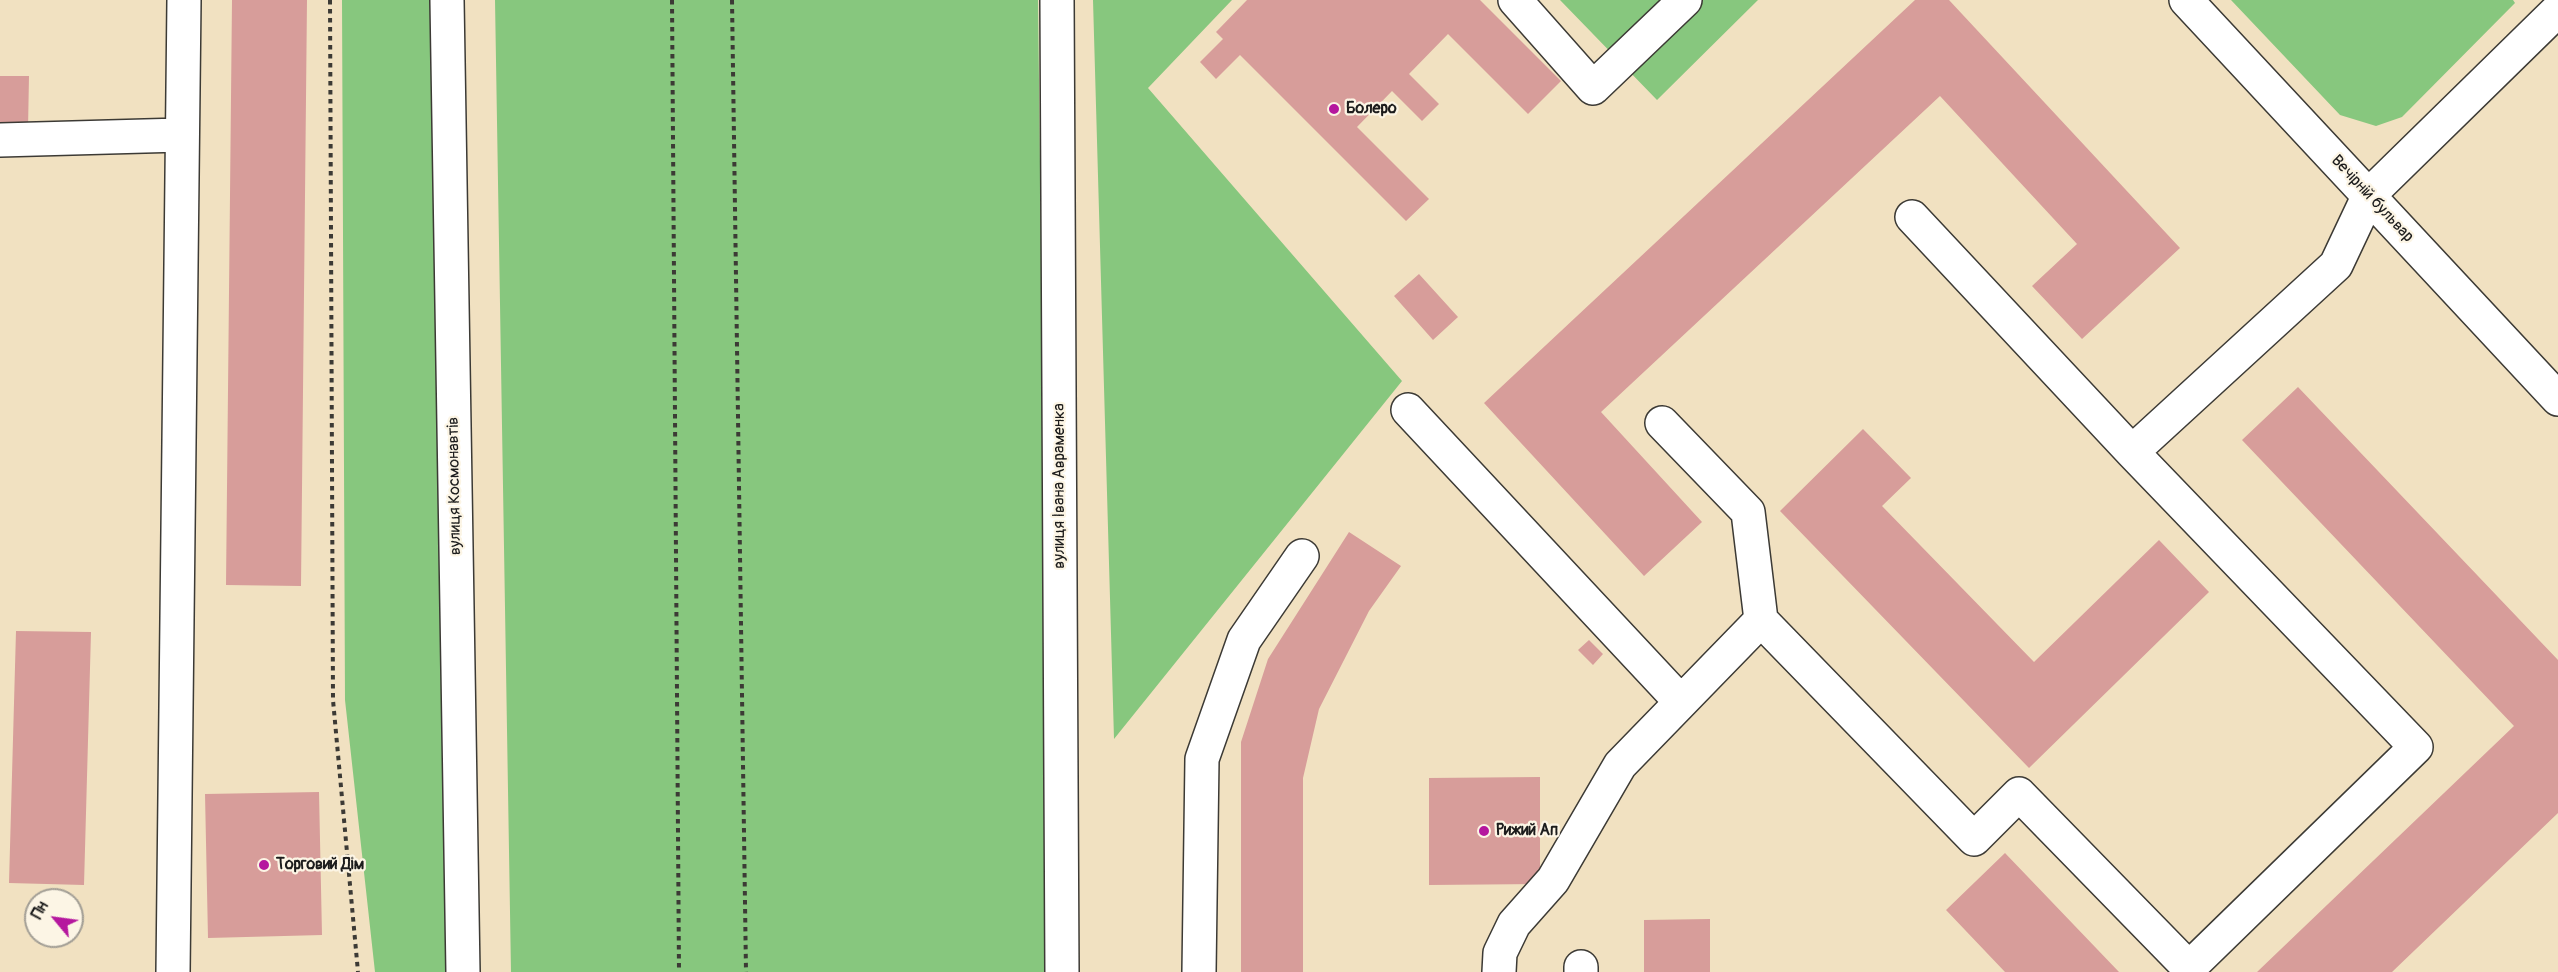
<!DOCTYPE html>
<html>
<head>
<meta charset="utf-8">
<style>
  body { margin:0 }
  #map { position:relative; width:2558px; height:972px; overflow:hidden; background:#f1e1c1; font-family:Pangolin,sans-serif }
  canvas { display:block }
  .north { position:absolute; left:24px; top:888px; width:60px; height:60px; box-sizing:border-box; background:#fcf5e5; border:2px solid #a29e95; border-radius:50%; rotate:299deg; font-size:16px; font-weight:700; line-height:24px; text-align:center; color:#1c1c1c }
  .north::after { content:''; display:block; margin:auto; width:21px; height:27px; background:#b5179e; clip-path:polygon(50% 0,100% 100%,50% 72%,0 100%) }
</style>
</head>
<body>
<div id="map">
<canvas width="2558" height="972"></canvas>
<div class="north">Пн</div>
</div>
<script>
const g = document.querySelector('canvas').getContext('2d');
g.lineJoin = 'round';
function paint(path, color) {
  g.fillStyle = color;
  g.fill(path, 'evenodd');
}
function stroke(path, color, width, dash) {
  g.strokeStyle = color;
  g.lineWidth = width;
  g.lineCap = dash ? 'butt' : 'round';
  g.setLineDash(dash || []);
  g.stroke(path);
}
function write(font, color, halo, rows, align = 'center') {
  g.font = font + ' Pangolin,sans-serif';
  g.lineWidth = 4.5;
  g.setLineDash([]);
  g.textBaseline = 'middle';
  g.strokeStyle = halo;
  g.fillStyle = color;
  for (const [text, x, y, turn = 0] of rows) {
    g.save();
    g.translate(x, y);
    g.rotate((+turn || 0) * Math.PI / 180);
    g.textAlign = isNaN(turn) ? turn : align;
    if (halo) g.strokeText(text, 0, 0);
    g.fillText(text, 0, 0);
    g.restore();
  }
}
const green = new Path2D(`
  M342,0H439L457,972H375L345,700Z
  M495,0H1038L1050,972H511Z
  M1093,0H1232L1148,88L1402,381L1114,739Z
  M1560,0H1758L1657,100Z
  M2231,0H2513L2515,3L2402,117L2376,126L2340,115Z`);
const building = new Path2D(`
  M232,0H307L301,586L226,585Z
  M1247,0H1480L1561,81L1528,114L1448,34L1409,74L1439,104L1422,121L1392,91L1357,127L1429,199L1406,221L1240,55L1216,79L1200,62L1223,39L1216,32Z
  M1915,0H1949L2180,248L2082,339L2032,286L2077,244L1940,96L1601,412L1702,522L1644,576L1484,403Z
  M0,76H29L28,129H0Z
  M1419,274L1458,317L1433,340L1394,296Z
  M2298,387L2558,660V813L2392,972H2257L2514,726L2242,440Z
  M1863,429L1911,478L1882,506L2034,662L2159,540L2209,592L2029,768L1780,511Z
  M1349,532L1401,566L1369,611L1319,709L1303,778V972H1241V742L1268,659Z
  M16,631L91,632L84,885L9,883Z
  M1589,640L1603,654L1593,665L1578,650Z
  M1540,777V884L1429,885V778Z
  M319,792L322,935L208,938L205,794Z
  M2005,853L2119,972H2005L1946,910Z
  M1710,919V972H1644V920Z`);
const path = new Path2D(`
  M330,0L333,700L358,972
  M672,0L679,972
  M732,0L746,972`);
const minor = new Path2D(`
  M447,0L463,972
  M1057,0L1062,972
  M1515,0L1593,88L1685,0
  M2186,0L2558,399
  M0,140L181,135
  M1408,410L1680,701
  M1662,423L1748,512L1761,620L1974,839L2019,794L2189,968L2416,747L2132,452L1912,217
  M2132,452L2336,265L2369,195L2558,10
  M173,972L184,0
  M1199,972L1202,759L1244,640L1302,556
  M1499,972L1500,953L1514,924L1553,880L1620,765L1761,620
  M1581,972V967`);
const markers = [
  [1334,109,6,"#b5179e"],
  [1484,831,6,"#b5179e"],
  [264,865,6,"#b5179e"]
];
const poiNames = [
  ["Болеро",1346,109],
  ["Рижий Ап",1496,831],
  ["Торговий Дім",276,865]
];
const streetNames = [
  ["Вечірній бульвар",2372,199,47],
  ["вулиця Космонавтів",455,486,-91],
  ["вулиця Івана Авраменка",1060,486,-90]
];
paint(green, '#87c77e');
paint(building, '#d79d9a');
stroke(minor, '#3c3a35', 36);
stroke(path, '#3c3a35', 4, [4.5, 4.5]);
stroke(minor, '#fff', 33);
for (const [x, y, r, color] of markers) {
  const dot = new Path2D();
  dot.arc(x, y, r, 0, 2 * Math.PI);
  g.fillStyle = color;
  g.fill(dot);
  stroke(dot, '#fcf5e5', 2);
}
write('bold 16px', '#1c1c1c', '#fcf5e5', poiNames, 'left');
write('16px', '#1c1c1c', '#fcf5e5', streetNames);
</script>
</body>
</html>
